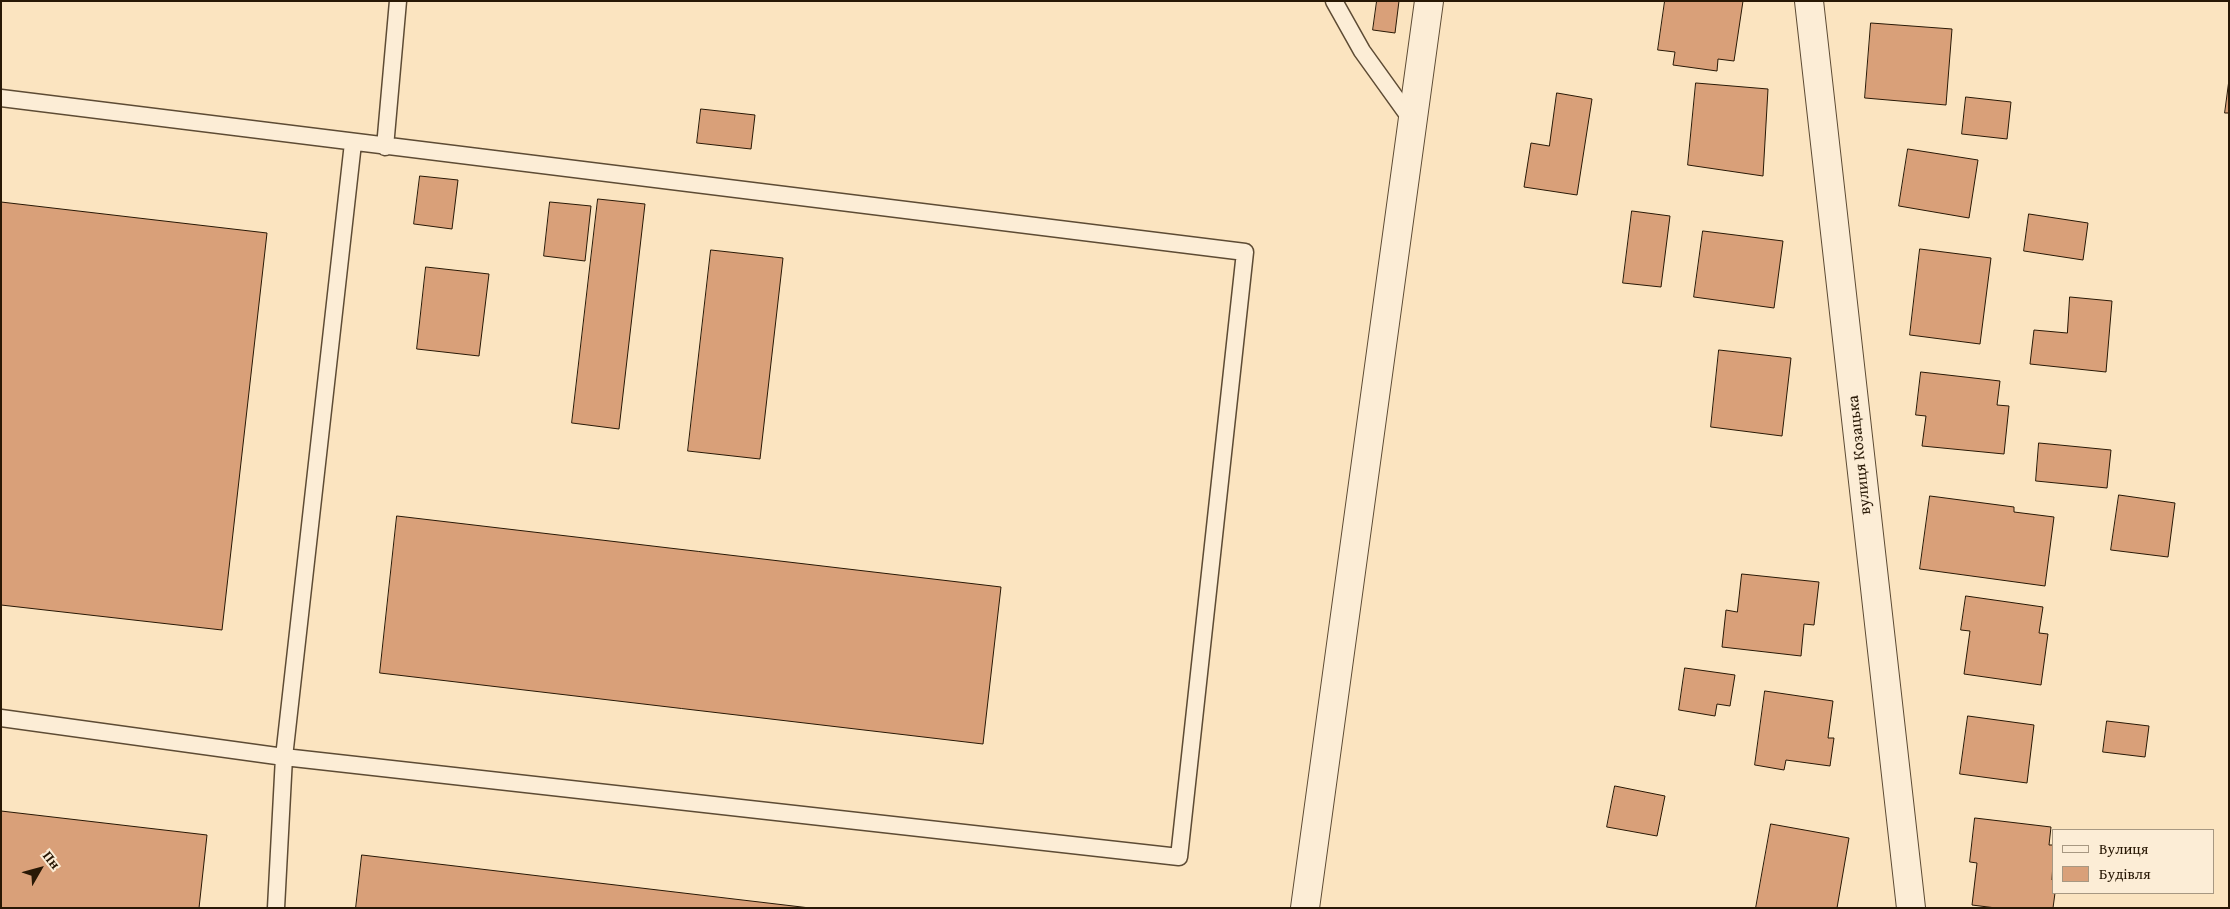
<!DOCTYPE html>
<html>
<head>
<meta charset="utf-8">
<style>
  body { margin:0 }
  #map { position:relative; width:2230px; height:909px; overflow:hidden; background:#fbe4c0; font-family:"Gentium Book Plus",serif }
  canvas { display:block }
  .frame { position:absolute; inset:0; border:2px solid #281805; pointer-events:none }
  .legend { position:absolute; left:2052px; top:829px; width:162px; height:65px; box-sizing:border-box; background:#fcedd6; border:1px solid #a79882; margin:0; padding:6px 9px; list-style:none; font-size:15px; color:#281805 }
  .legend li { display:flex; align-items:center; gap:10px; height:25px }
  .legend b { width:25px; border:1px solid #a79882 }
  .north { position:absolute; left:15px; top:844px; width:50px; height:50px; -webkit-text-stroke:4px #fcedd6; paint-order:stroke; rotate:52deg; font-size:14px; font-weight:700; line-height:20px; text-align:center; color:#281805 }
  .north::after { content:''; display:block; margin:auto; width:18px; height:22px; background:#281805; clip-path:polygon(50% 0,100% 100%,50% 72%,0 100%) }
</style>
</head>
<body>
<div id="map">
<canvas width="2230" height="909"></canvas>
<div class="frame"></div>
<ul class="legend">
<li><b style="height:6px;background:#fcedd6"></b>Вулиця</li>
<li><b style="height:14px;background:#d9a079"></b>Будівля</li>
</ul>
<div class="north">Пн</div>
</div>
<script>
const g = document.querySelector('canvas').getContext('2d');
g.lineJoin = 'round';
function paint(path, color) {
  g.fillStyle = color;
  g.fill(path, 'evenodd');
}
function stroke(path, color, width, dash) {
  g.strokeStyle = color;
  g.lineWidth = width;
  g.lineCap = dash ? 'butt' : 'round';
  g.setLineDash(dash || []);
  g.stroke(path);
}
function write(font, color, halo, rows, align = 'center') {
  g.font = font + ' "Gentium Book Plus",serif';
  g.lineWidth = 4;
  g.setLineDash([]);
  g.textBaseline = 'middle';
  g.strokeStyle = halo;
  g.fillStyle = color;
  for (const [text, x, y, turn = 0] of rows) {
    g.save();
    g.translate(x, y);
    g.rotate((+turn || 0) * Math.PI / 180);
    g.textAlign = isNaN(turn) ? turn : align;
    if (halo) g.strokeText(text, 0, 0);
    g.fillText(text, 0, 0);
    g.restore();
  }
}
const building = new Path2D(`
  M1377,1H1399L1395,33L1373,30Z
  M1665,1H1743L1734,61L1718,59L1717,71L1673,65L1675,52L1658,50Z
  M1871,23L1952,29L1946,105L1865,98Z
  M2229,80V113H2225Z
  M1696,83L1768,89L1763,176L1688,165Z
  M1557,93L1592,99L1577,195L1524,187L1531,143L1549,146Z
  M1966,97L2011,102L2007,139L1962,134Z
  M701,109L755,115L751,149L697,143Z
  M1908,149L1978,160L1969,218L1899,206Z
  M420,176L458,180L452,229L414,224Z
  M598,199L645,204L619,429L572,423Z
  M1,202L267,233L222,630L1,605Z
  M550,202L591,206L585,261L544,256Z
  M1632,211L1670,216L1661,287L1623,283Z
  M2029,214L2088,223L2083,260L2024,251Z
  M1703,231L1783,241L1774,308L1694,297Z
  M1920,249L1991,258L1980,344L1910,335Z
  M711,250L783,258L760,459L688,451Z
  M426,267L489,274L479,356L417,349Z
  M2070,297L2112,301L2106,372L2030,364L2034,330L2067,333Z
  M1719,350L1791,358L1782,436L1711,427Z
  M1921,372L2000,381L1997,405L2009,406L2004,454L1922,446L1926,416L1916,415Z
  M2039,443L2111,450L2107,488L2036,481Z
  M2119,495L2175,503L2168,557L2111,550Z
  M1930,496L2014,507V512L2054,517L2045,586L1920,569Z
  M397,516L1001,587L983,744L380,673Z
  M1742,574L1819,582L1814,625L1804,624L1801,656L1722,647L1726,610L1737,612Z
  M1966,596L2043,607L2039,633L2048,634L2041,685L1964,674L1970,631L1961,630Z
  M1685,668L1735,675L1730,706L1717,704L1715,716L1679,710Z
  M1765,691L1833,701L1828,738H1834L1830,766L1786,760L1784,770L1755,765Z
  M1968,716L2034,725L2027,783L1960,774Z
  M2107,721L2149,726L2145,757L2103,752Z
  M1615,786L1665,796L1657,836L1607,827Z
  M1,811L207,835L199,908H1Z
  M1975,818L2051,827L2049,845H2054L2052,880H2054L2055,893L2053,908H1996L1972,905L1977,863L1970,862Z
  M1771,824L1849,838L1837,908H1756Z
  M362,855L810,908H356Z`);
const lane = new Path2D(`
  M1334,1L1362,51L1413,122
  M1,98L1245,252L1179,857L284,757L1,718
  M385,147L398,1
  M276,908L284,757L353,143`);
const street = new Path2D(`
  M1809,1L1911,908
  M1305,908L1429,1`);
const streetNames = [
  ["вулиця Козацька",1860,455,-96]
];
paint(building, '#d9a079');
stroke(building, '#281805', 1);
stroke(lane, '#5d4b34', 19);
stroke(street, '#5d4b34', 30);
stroke(lane, '#fcedd6', 16);
stroke(street, '#fcedd6', 28);
write('16px', '#281805', '#fcedd6', streetNames);
</script>
</body>
</html>
